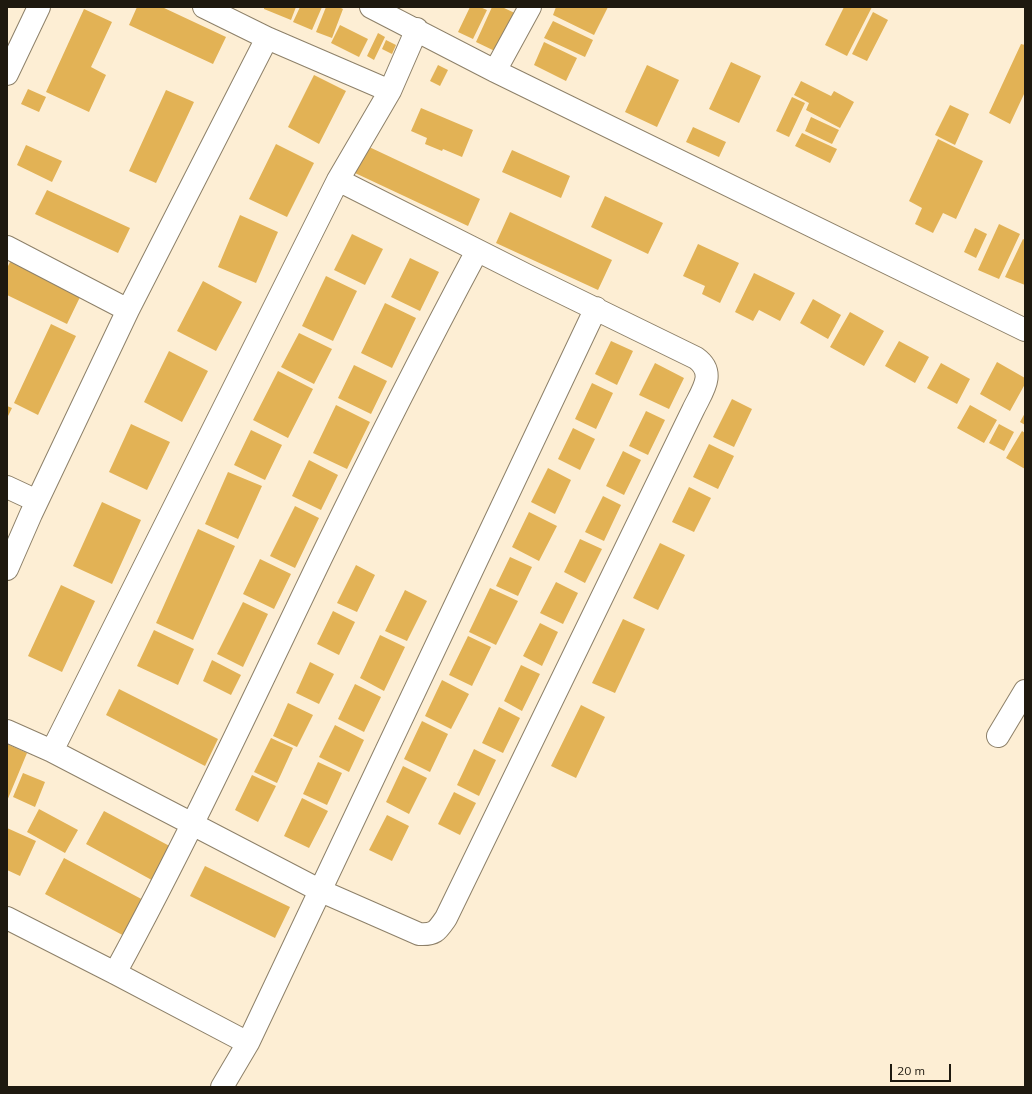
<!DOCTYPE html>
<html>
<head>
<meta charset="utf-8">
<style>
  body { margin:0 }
  #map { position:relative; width:1032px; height:1094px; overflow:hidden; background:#fdeed4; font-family:Mulish,sans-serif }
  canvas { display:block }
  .frame { position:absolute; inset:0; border:8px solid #1e190f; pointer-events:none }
  .scale { position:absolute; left:890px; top:1064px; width:61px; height:18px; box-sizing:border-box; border:2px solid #1e190f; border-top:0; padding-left:5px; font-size:12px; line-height:14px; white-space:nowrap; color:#1e190f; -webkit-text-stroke:3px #fdeed4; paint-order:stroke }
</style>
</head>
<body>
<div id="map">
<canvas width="1032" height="1094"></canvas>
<div class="frame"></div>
<div class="scale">20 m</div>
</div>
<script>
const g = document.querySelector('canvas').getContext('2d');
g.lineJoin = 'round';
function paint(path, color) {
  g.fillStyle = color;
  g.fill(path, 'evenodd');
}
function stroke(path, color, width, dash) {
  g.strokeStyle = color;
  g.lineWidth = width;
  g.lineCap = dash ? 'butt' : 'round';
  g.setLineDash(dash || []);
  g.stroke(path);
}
const building = new Path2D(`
  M137,7H162L226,37L213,64L129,25Z
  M264,7H296L291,20L264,9Z
  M300,7H322L312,30L293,22Z
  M326,7H339L343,9L332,38L316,32Z
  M470,7H480L487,10L473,39L458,32Z
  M492,7H502L519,15L501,54L476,42Z
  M556,7H608L594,35L553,15Z
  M844,7H872L847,56L825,45Z
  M84,9L112,22L91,67L106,75L89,112L46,92Z
  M873,12L888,20L867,61L852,54Z
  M553,21L593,40L585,57L544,38Z
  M340,25L368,39L359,57L331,43Z
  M378,33L385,37L374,60L367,56Z
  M386,40L396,45L392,54L382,49Z
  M544,42L577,58L566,81L534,65Z
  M1021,44L1025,45V92L1010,124L989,113Z
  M731,62L761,76L739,123L709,109Z
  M438,65L448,70L440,86L430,81Z
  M647,65L679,80L657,127L625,112Z
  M314,75L346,91L319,144L288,127Z
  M801,81L831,96L834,91L854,102L840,128L806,110L809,103L794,95Z
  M28,89L46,97L39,112L21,104Z
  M166,90L194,102L156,183L129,171Z
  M792,97L805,103L789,137L776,131Z
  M950,105L969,114L955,145L935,135Z
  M421,108L473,130L462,157L443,149L442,151L425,144L427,138L411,131Z
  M811,117L839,130L832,144L805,131Z
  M693,127L726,142L719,157L686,142Z
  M802,133L837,149L830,163L795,146Z
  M938,139L983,161L956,219L943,213L933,233L915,224L922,208L909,201Z
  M276,144L314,163L287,217L249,199Z
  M26,145L62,161L52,182L17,165Z
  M367,146L480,199L468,226L355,173Z
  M512,150L570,176L561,198L502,172Z
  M47,190L130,228L118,253L35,214Z
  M605,196L663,223L648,254L591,227Z
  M510,212L612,260L598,290L496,243Z
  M240,215L278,232L256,283L218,267Z
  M999,224L1020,234L999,279L978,270Z
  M975,228L987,234L976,258L964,252Z
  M352,234L383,249L365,285L334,270Z
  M1023,239L1025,240V285L1005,277Z
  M698,244L739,263L720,303L702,294L705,286L683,276Z
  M410,258L439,272L420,311L391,297Z
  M10,262L81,295L67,324L7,295V268Z
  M754,273L795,293L780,321L759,310L753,321L735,312Z
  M326,276L357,291L333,341L302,326Z
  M203,281L242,302L216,351L177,331Z
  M813,299L841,315L828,339L800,323Z
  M385,303L416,318L392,368L361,353Z
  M850,312L884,331L864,366L830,347Z
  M51,324L76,336L38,415L14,403Z
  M299,333L332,349L314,384L281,367Z
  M611,341L633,351L617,385L595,374Z
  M899,341L929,357L915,383L885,366Z
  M169,351L208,371L182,422L144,402Z
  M997,362L1025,378V384L1010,411L980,394Z
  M655,363L684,378L669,409L639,395Z
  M941,363L970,379L957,404L927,388Z
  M354,365L387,381L371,414L338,398Z
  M278,371L313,389L288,438L253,420Z
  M592,383L613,393L596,429L575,419Z
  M732,399L752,409L734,447L713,437Z
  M336,405L370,422L347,469L313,453Z
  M970,405L997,420L984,443L957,428Z
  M7,406L12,408L7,418Z
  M646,411L665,420L648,455L629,446Z
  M1025,413V425L1020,422Z
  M131,424L170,442L147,490L109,472Z
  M999,424L1014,432L1004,451L989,443Z
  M573,428L595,439L580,470L558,459Z
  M251,430L282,445L265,480L234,465Z
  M1022,431L1025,433V469L1006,458Z
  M709,444L734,456L718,489L693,477Z
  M623,451L641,460L624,495L606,486Z
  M309,460L338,475L321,510L292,496Z
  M548,468L571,480L555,514L531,502Z
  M228,472L262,486L238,539L205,524Z
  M689,487L711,498L694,532L672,522Z
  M603,496L621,505L604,541L585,532Z
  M102,502L141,520L112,584L73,566Z
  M295,506L319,518L295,568L270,556Z
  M529,512L557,526L539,561L512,547Z
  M198,529L235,546L193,640L156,623Z
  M580,539L602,549L585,583L564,572Z
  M660,543L685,555L658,610L633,598Z
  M510,557L532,567L518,596L496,586Z
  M260,559L291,574L274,609L243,594Z
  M356,565L375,575L357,612L337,603Z
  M556,582L578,593L563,624L540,613Z
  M61,585L95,601L62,672L28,656Z
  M490,588L518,601L496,645L469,632Z
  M405,590L427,601L407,641L385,631Z
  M243,602L268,614L243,667L217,654Z
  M333,611L355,622L339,655L317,644Z
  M623,619L645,629L615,693L592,683Z
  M540,623L558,632L542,666L523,656Z
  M154,630L194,649L178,685L137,666Z
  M380,635L405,647L384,691L360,678Z
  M468,636L491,647L472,686L449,675Z
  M212,660L241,675L231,695L203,681Z
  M310,662L334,674L319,704L296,693Z
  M521,665L540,674L522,711L504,701Z
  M442,680L469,694L451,729L425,716Z
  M355,684L381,697L364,732L338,719Z
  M119,689L218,739L205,766L106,715Z
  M288,703L313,715L297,747L273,736Z
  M581,705L605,717L576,778L551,766Z
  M499,707L520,718L503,753L482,743Z
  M422,721L448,734L430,772L404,759Z
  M335,725L364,740L349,772L319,757Z
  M271,738L293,748L277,783L254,772Z
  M7,744L27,753L7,801Z
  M474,749L496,760L479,796L457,785Z
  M318,762L342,773L327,805L303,794Z
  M403,766L427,778L409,814L386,802Z
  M23,773L45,782L35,807L13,797Z
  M252,775L276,786L258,822L235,810Z
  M454,792L476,803L460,835L438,824Z
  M302,798L328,811L309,848L284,836Z
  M39,809L78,830L65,853L27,832Z
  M104,811L177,850L159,884L86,844Z
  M387,815L409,826L392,861L369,850Z
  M7,828L36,841L20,876L7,870Z
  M64,858L149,903L130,939L45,894Z
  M205,866L290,907L275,938L190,896Z`);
const minor = new Path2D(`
  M204,7L267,38
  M371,7L495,71L1025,330
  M495,71L530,7
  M7,74L39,7
  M390,91L417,29
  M7,247L128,310
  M7,487L37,501
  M7,569L31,514L128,310L267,38L390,91L338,180L52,751
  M7,731L52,751L321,891L419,934C435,935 437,931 446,918L693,410C702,391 717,373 696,358L526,275L338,180
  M998,736L1025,691
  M7,918L115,973L248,1043L222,1087
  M115,973C189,837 254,697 321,558C371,455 423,352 477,251
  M248,1043L596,308`);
paint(building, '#e2b255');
stroke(minor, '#8d8069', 24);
stroke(minor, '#fff', 22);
</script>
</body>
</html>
